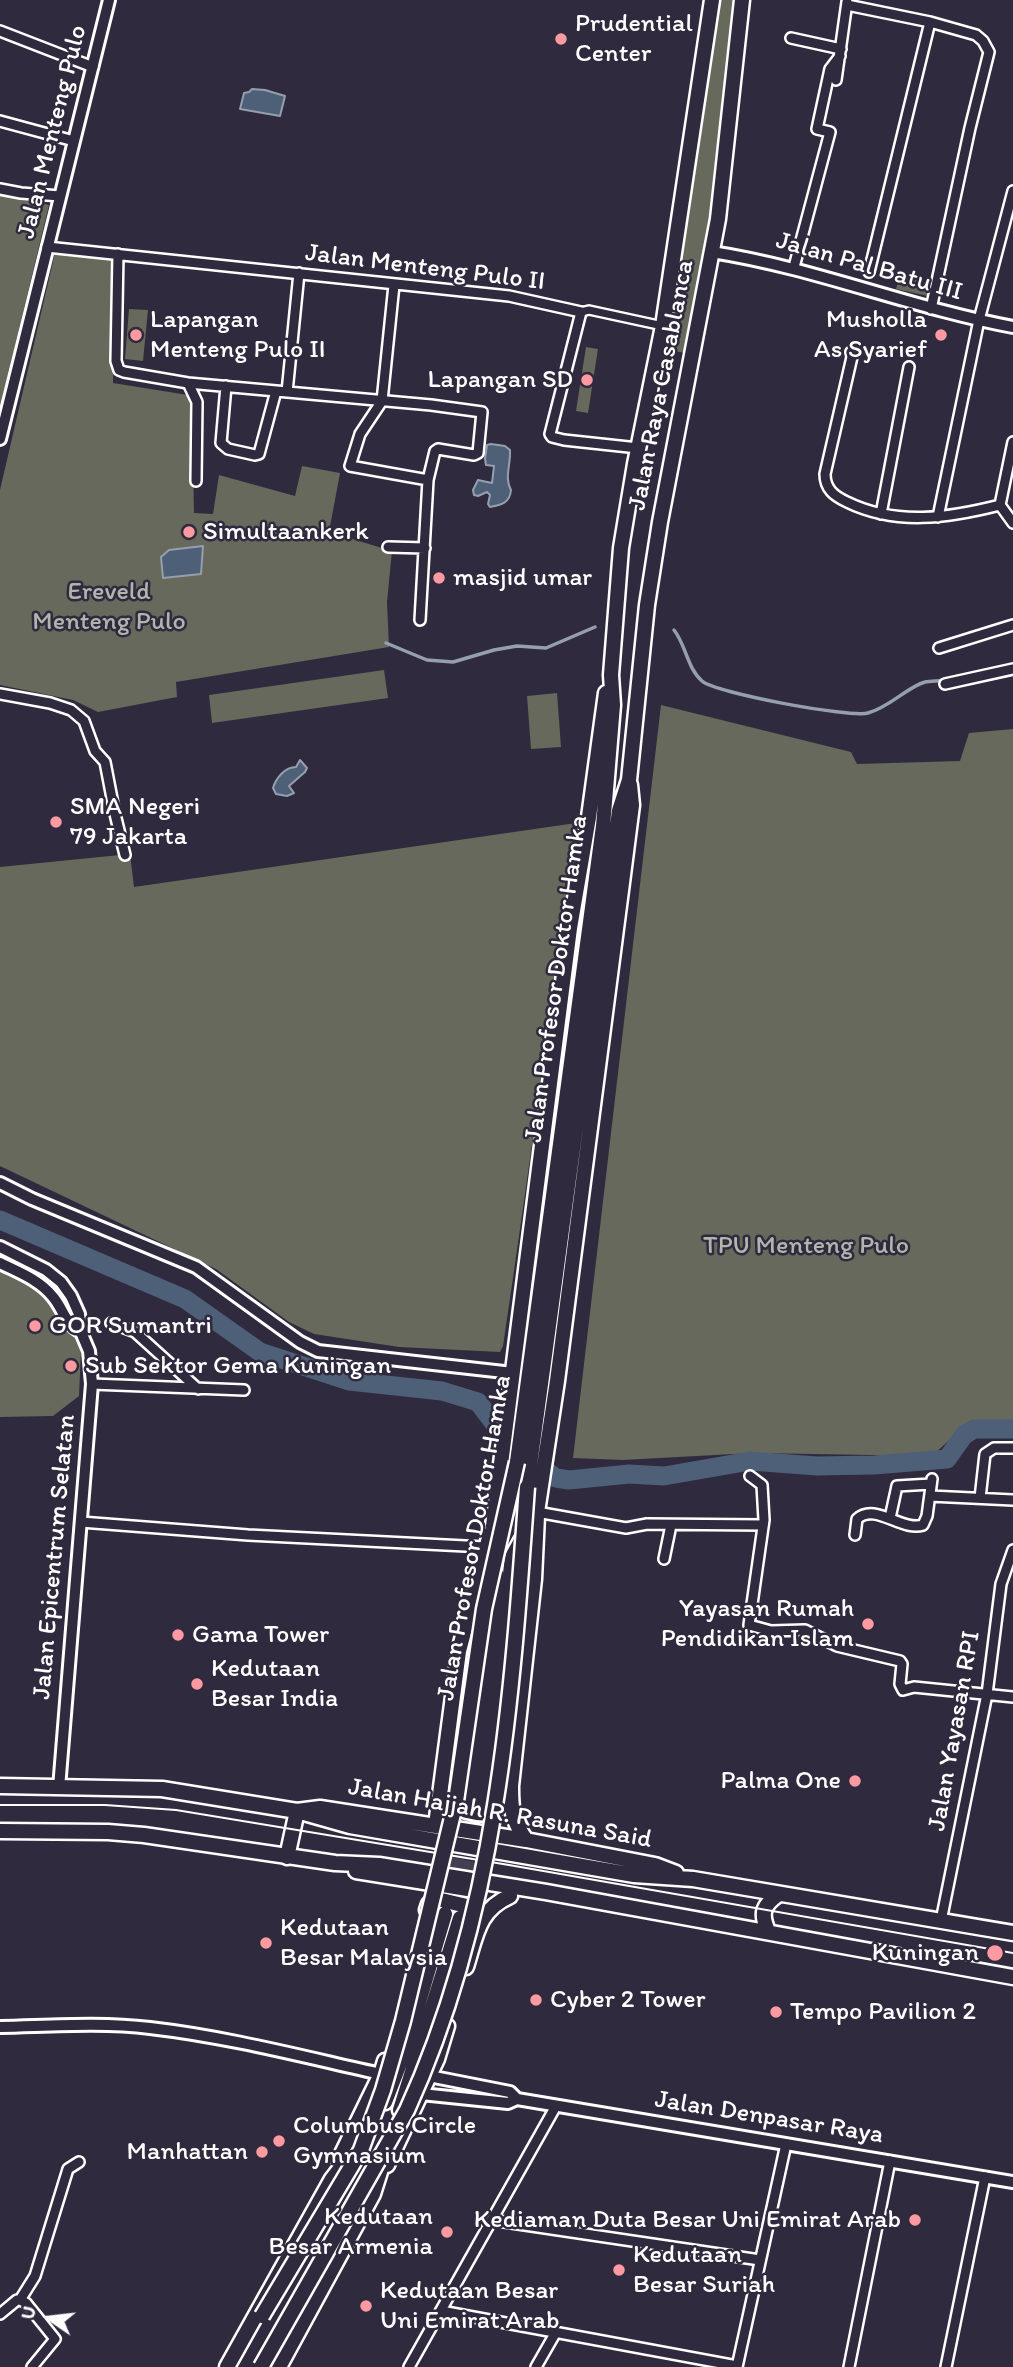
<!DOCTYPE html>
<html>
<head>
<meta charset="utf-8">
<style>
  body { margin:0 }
  #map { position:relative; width:1013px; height:2367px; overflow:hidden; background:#2f2a3d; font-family:Itim,sans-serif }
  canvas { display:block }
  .north { position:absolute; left:14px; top:2283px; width:70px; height:70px; -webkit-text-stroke:5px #2f2a3d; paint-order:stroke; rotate:284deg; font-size:19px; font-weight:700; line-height:28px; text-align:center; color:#fff }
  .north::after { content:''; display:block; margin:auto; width:24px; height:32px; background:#fff; clip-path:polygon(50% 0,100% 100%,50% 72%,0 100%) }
</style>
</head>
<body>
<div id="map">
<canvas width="1013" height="2367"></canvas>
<div class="north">U</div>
</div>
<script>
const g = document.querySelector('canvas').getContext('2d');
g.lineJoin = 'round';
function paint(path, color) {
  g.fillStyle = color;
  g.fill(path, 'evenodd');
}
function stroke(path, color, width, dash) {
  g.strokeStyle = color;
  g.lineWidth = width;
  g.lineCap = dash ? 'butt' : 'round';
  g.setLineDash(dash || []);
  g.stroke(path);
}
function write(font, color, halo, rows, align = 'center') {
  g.font = font + ' Itim,sans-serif';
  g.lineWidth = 5;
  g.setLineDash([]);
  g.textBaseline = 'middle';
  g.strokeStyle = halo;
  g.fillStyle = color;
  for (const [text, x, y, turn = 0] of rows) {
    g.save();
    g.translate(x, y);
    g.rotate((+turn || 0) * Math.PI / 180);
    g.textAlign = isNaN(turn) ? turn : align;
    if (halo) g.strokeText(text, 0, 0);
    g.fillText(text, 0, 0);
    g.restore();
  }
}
const green = new Path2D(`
  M712,0H742L693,354L659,349Z
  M0,193L49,205L0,408Z
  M55,253L114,259L113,383L188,395L192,404L194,513L213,514L219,475L295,496L302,466L340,473L329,532L392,551L387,602L389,647L176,682L177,697L98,712L73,700L0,685V490Z
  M900,274L931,281L928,296L896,289Z
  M129,309L148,310L143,361L125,359Z
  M586,347L598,349L588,413L576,411Z
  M384,670L388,698L212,723L209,695Z
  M557,693L561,747L531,749L527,696Z
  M661,705L851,752L857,764L960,761L969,733L1013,729V1422L968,1423L932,1456L752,1453L623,1460L573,1458Z
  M576,823C552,998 529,1172 503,1346L500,1352L399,1347L314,1334L289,1322L216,1269L0,1166V867L130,854L134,887Z
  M0,1258L39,1274L60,1302L81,1350L79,1396L53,1416L0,1417Z`);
const water = new Path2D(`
  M252,89L265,90L285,96L280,116L240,109L244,93L249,92Z
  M491,444L505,446L510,450C511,464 504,478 511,490C510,503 501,505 490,507L488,504L490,495L487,492L478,496L474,495L473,490L478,480L492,483L494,466L486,465L485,459L487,445Z
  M203,546L201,574L163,578L161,557L169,550Z
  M300,760L307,768L305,772L289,786L294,793L287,796L276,794L273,788C276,778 285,767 296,767Z`);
const stream = new Path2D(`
  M674,630C686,645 687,668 702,681C715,693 850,718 868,713C890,707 907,687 925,682C931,681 939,681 946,680
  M386,643L427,660L453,662L494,650L517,646L546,648L595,627`);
const river = new Path2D(`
  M0,1220L185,1299L260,1352L349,1381L442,1391L478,1402L500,1431
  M545,1470L556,1478L569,1480L629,1474L664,1476L750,1461L817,1466L874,1465L947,1459L964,1435L974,1429H1013`);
const primaryTunnel = new Path2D(`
  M446,1913L469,1801
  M460,1916L482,1804`);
const pedestrian = new Path2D(`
  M581,312L589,310L663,326`);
const minor = new Path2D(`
  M847,5L930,22L976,35L983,41L989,52L970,128L931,309
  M0,31L93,67
  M791,38L841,49
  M836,80L847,2
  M0,121L74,141
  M0,189L21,193L60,196
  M47,247L509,296L581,312L550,434L552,437L564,440L638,448
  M118,254L116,361L119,370L124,372L188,383L431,405L482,412L478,453L474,455L438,449L435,451L428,480L420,620
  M794,267L830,132L817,129L830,69L840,56
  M869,272L930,22
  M394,285L382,401L360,434L350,466L428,480
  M851,352L852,357L825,474C825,489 834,496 847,502C896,526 949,518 1000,505L1013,442
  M188,383L197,402L196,481
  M226,386L221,443L228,449L255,455L259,454L276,391
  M287,392L299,273
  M1000,505L1013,523
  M881,514L909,367
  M938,517L979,320L1013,191
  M388,547L425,548
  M939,648L1013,625
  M945,684L1013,669
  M0,694L50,703L71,710L84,721L95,751L105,762L115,814L125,855
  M111,1323L135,1332L198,1389
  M92,1384L244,1390
  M750,1476L762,1485L764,1520L749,1625L771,1631L805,1630L837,1646L900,1661L902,1664L900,1684L903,1690L914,1687L1013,1697
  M930,1496L1013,1500
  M980,1498L985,1454L994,1448H1013
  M537,1512L626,1528L647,1524L763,1525
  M890,1518L897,1486L931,1484
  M81,1522L248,1535L485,1547
  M855,1535L857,1519C875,1502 902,1532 923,1525L927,1516L932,1479
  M664,1559L671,1525
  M941,1921L987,1694L1001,1584L1013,1550
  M491,2220L760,2260
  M20,2300L35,2276L68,2169L79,2162
  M20,2300L26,2303L55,2339L32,2367
  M441,2311L737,2366
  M0,2314L17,2300H20
  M409,2367L556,2106
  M536,2367L556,2332
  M737,2367L786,2144
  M849,2367L890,2161
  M946,2367L985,2177`);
const tertiary = new Path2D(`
  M712,252C815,268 911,308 1013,327
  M0,439L109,0
  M0,1183L32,1199L196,1267L300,1342L318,1351L513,1373
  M0,1247L46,1270L61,1282L71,1296L79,1314L81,1332L89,1351L92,1384L59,1788
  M0,1263C18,1272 40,1280 53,1297C64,1310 64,1323 81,1332
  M0,2027C50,2026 100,2022 150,2028C228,2037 304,2057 381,2074
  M429,2076L510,2092L517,2099
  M421,2094L508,2103L517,2099L1013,2182`);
const primary = new Path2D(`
  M517,1462L603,826L613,705L611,675L621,548L635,464L663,326L712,0
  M527,1487L619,811L629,780L647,605L660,522L718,219L742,0
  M494,1554L493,1526L570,928L589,817L606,693
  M0,1786L162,1789L297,1811L320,1808L526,1840L655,1865L676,1873
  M446,1800C455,1810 476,1814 490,1814L502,1803
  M469,1801L490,1634L496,1574
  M482,1804L512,1557L537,1512L557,1381L623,875L632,805L630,785
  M436,1825L459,1651L490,1534
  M0,1831L108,1832L144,1835L335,1863L379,1865L546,1892L1013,1977
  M526,1840C512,1820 511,1810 511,1786L534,1579L537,1516
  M287,1857L297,1811L350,1826L634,1875L693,1879L1013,1933
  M356,1871L474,1890
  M427,1910L429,1904L437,1899L471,1907L475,1915L477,1930
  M768,1931C760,1913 763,1905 779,1894
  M466,1967C476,1935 478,1910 510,1896
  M385,2102L404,2053L445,1914
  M400,2110L460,1918
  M339,2160L381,2074L385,2061
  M387,2165L437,2059L447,2026
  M227,2367L332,2179L356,2148
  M279,2367L373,2194L386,2153`);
const tram = new Path2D(`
  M0,1805H105L176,1810L509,1865L1013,1953`);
const primaryBridge = new Path2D(`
  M262,2316L361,2150L383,2090L403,2021L456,1801L484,1609L517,1462
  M261,2367L407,2110C497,1913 512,1700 527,1487`);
const markers = [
  [561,39,7,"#ff9aa2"],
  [136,335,7,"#ff9aa2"],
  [941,335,7,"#ff9aa2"],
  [587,380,7,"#ff9aa2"],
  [189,532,7,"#ff9aa2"],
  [439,578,7,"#ff9aa2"],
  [56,822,7,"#ff9aa2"],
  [35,1326,7,"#ff9aa2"],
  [71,1366,7,"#ff9aa2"],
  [868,1624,7,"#ff9aa2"],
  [178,1635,7,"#ff9aa2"],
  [197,1684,7,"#ff9aa2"],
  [855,1781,7,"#ff9aa2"],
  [266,1943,7,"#ff9aa2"],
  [995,1953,9,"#ff9aa2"],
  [536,2000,7,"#ff9aa2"],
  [776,2012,7,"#ff9aa2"],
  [279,2141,7,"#ff9aa2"],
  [262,2152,7,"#ff9aa2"],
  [915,2220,7,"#ff9aa2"],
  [447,2232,7,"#ff9aa2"],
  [619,2270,7,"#ff9aa2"],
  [366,2306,7,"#ff9aa2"]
];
const poiNames = [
  ["Prudential",575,24],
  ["Center",575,54],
  ["Lapangan",150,320],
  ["Menteng Pulo II",150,350],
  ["Musholla",927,320,"right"],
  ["As Syarief",927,350,"right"],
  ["Lapangan SD",573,380,"right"],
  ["Simultaankerk",203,532],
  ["masjid umar",453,578],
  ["SMA Negeri",70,807],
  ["79 Jakarta",70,837],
  ["GOR Sumantri",49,1326],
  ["Sub Sektor Gema Kuningan",85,1366],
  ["Yayasan Rumah",854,1609,"right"],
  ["Pendidikan Islam",854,1639,"right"],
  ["Gama Tower",192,1635],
  ["Kedutaan",211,1669],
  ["Besar India",211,1699],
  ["Palma One",841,1781,"right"],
  ["Kedutaan",280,1928],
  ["Besar Malaysia",280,1958],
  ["Kuningan",979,1953,"right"],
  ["Cyber 2 Tower",550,2000],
  ["Tempo Pavilion 2",790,2012],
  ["Columbus Circle",293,2126],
  ["Gymnasium",293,2156],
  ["Manhattan",248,2152,"right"],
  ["Kedutaan",433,2217,"right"],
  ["Besar Armenia",433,2247,"right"],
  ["Kediaman Duta Besar Uni Emirat Arab",901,2220,"right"],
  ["Kedutaan",633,2255],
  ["Besar Suriah",633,2285],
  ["Kedutaan Besar",380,2291],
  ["Uni Emirat Arab",380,2321]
];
const streetNames = [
  ["Jalan Menteng Pulo",53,132,-76],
  ["Jalan Pal Batu III",869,267,16],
  ["Jalan Menteng Pulo II",425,268,7],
  ["Jalan Raya Casablanca",662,385,-79],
  ["Jalan Profesor Doktor Hamka",557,979,-82],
  ["Jalan Profesor Doktor Hamka",475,1538,-80],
  ["Jalan Epicentrum Selatan",55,1557,-85],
  ["Jalan Yayasan RPI",955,1731,-80],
  ["Jalan Hajjah R. Rasuna Said",500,1814,10],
  ["Jalan Denpasar Raya",769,2118,9]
];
const parkNames = [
  ["Ereveld",109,592],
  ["Menteng Pulo",109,622],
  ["TPU Menteng Pulo",806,1246]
];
paint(green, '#66695b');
paint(water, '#4e5f78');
stroke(water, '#959fae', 2);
stroke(stream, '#959fae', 3.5);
stroke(river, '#4e5f78', 19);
stroke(primaryTunnel, '#443f50', 14, [14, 7]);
stroke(pedestrian, '#fff', 12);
stroke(minor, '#fff', 14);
stroke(tertiary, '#fff', 16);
stroke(primary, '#fff', 19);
stroke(pedestrian, '#2f2a3d', 7);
stroke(minor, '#2f2a3d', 9);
stroke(tertiary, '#2f2a3d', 10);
stroke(primary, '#2f2a3d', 14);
stroke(tram, '#fff', 2);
stroke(primaryBridge, '#fff', 19, []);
stroke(primaryBridge, '#2f2a3d', 14);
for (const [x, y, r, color] of markers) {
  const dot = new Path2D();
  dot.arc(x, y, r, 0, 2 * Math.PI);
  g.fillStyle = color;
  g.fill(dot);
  stroke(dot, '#2f2a3d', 2.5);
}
write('26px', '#fff', '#2f2a3d', poiNames, 'left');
write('26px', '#fff', '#2f2a3d', streetNames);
write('26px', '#b2b4ad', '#2f2a3d', parkNames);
</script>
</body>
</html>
